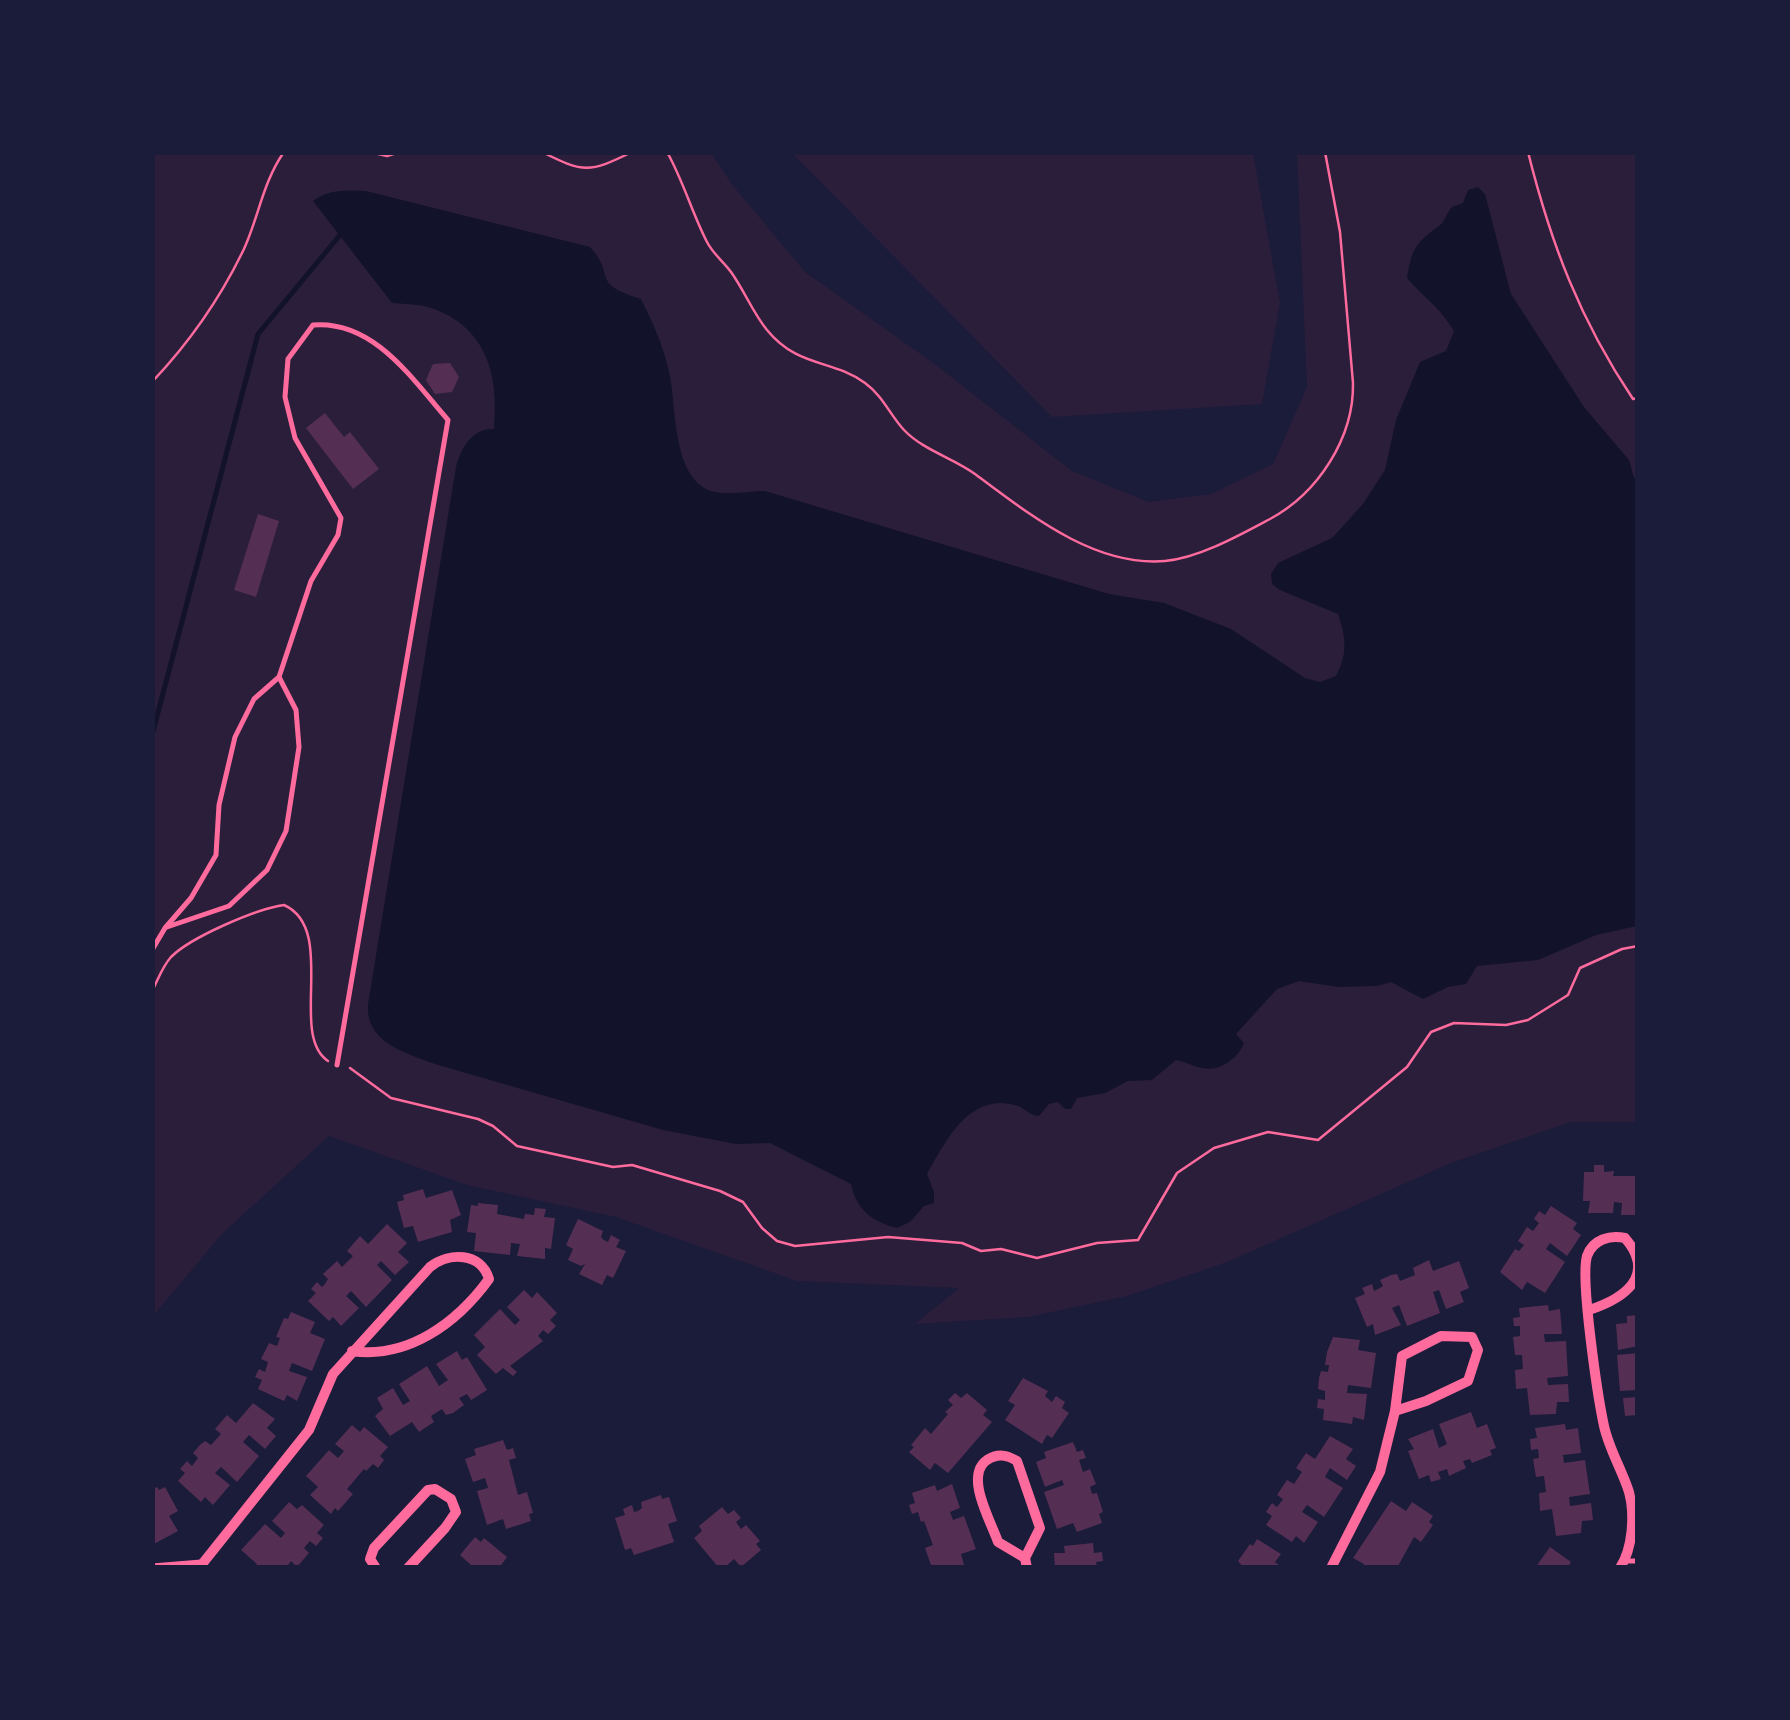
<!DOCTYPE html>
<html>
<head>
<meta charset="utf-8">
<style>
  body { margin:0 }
  #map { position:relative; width:1790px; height:1720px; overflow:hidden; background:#1b1b3a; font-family:Signika,sans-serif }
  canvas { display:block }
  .frame { position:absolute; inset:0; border:155px solid #1b1b3a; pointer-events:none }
</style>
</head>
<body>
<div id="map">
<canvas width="1790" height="1720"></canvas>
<div class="frame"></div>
</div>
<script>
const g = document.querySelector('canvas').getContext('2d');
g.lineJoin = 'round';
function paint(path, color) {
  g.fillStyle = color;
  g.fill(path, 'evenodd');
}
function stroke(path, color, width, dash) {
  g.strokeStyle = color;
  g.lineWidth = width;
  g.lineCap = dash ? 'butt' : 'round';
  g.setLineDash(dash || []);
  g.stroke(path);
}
const green = new Path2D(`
  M153,153H711L731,183L805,272L932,362L1072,471L1149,502L1211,494L1273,464L1307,387L1297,153H1637V1122H1571L1451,1163L1227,1262L1127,1296L1028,1317L915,1324L959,1288L797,1281L616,1217L467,1185L329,1136L222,1234L153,1316Z
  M792,153H1253L1280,303L1262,404L1052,417Z`);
const water = new Path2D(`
  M1478,187L1485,194L1511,294L1584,407L1629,460L1634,478L1637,479V926L1596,935L1538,960L1477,966L1466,984L1448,987L1423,999L1391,982L1377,986L1338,987L1299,981L1277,989L1236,1034L1244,1043C1238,1059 1219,1072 1202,1068C1192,1066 1186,1062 1176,1060L1152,1080L1128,1081L1105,1093L1077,1098L1071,1109H1065L1058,1102L1049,1104L1039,1116C1029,1115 1026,1109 1018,1106C970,1090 945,1142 927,1174L934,1192V1203L924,1206L910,1222L897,1228C872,1222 856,1209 851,1184L770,1143L736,1144L663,1130L435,1064C405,1053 365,1042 368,1004L456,467C461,448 472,428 494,429C499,378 488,327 431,308C420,304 405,304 392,303L313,201C329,189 347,190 366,191L590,247C617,276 589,283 641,299C653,323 663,345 669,372C677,404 671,477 711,491C725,496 749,491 765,491L1109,594L1164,603L1231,629L1305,678L1320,682L1336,676C1348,653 1346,638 1338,614L1280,590L1272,584L1271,574L1278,563L1332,538L1363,504L1385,470L1396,420L1420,362L1446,351L1454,331C1439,306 1425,299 1407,278C1412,249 1415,243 1439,226C1445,222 1446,213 1452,207L1463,203L1468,190Z`);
const stream = new Path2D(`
  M152,735L258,334L340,235H344`);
const building = new Path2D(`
  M450,363L459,377L452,392L435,394L426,380L433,364Z
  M325,413L344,437L350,432L379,469L353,489L306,428Z
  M258,514L279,521L256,597L234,590Z
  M1594,1165H1604V1172L1614,1171L1613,1176H1638V1215H1621L1622,1203L1614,1202L1613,1213H1588L1590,1201H1583L1584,1172H1594Z
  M423,1189L426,1198L452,1190L461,1215L450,1220L452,1232L418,1242L413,1226L404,1228L397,1202L404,1200L403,1195Z
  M478,1203L498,1205L497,1214L524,1219L525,1214L534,1215L535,1208L546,1209L544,1217L555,1218L551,1249L545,1248V1259L517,1256L520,1244L511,1243L510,1255L474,1251L476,1233L467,1232L471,1205L478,1206Z
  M1551,1206L1577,1223L1573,1229L1581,1235L1567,1256L1550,1243L1546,1249L1565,1262L1545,1293L1527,1282L1522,1290L1500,1272L1515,1249L1519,1251L1524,1245L1518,1241L1527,1227L1533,1231L1539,1223L1534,1219L1539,1211L1545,1215Z
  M578,1219L603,1231L601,1237L604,1240L608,1242L611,1235L620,1240L616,1247L626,1251L613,1278L607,1275L602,1285L579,1274L585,1264L581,1266L568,1260L573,1249L566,1245Z
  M387,1224L407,1243L398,1252L409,1262L395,1275L381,1261L377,1265L392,1280L366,1307L351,1291L346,1296L359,1308L341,1326L333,1317L329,1321L308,1301L316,1293L311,1289L317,1282L322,1287L325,1284L328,1279L323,1274L337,1261L342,1267L353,1256L347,1251L360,1236L368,1244Z
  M1429,1260L1433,1271L1459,1261L1469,1288L1460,1292L1464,1302L1446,1309L1439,1290L1433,1292L1440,1313L1407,1326L1399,1305L1392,1308L1401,1325L1375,1335L1373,1324L1367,1327L1355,1298L1365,1294L1362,1288L1372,1284L1374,1291L1378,1289L1383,1286L1380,1280L1391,1275L1397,1274L1400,1281L1415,1275L1413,1268Z
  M524,1290L532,1298L537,1292L557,1313L550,1320L556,1326L548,1334L543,1330L538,1336L543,1341L510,1366L517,1372L513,1376L503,1368L496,1374L477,1355L485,1347L474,1335L500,1309L515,1325L520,1320L507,1307Z
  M1548,1305L1549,1311L1560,1309L1562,1334H1544L1545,1342L1566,1341L1568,1376L1547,1378L1548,1385L1568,1384L1569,1402H1557L1556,1414L1530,1415L1527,1388L1516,1389L1515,1370L1523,1369L1522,1355H1515L1513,1337L1520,1336V1326H1514L1513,1318L1520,1317L1519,1308Z
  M291,1312L315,1322L310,1333L325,1339L312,1371L292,1363L289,1371L307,1377L297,1401L287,1395L284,1401L258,1389L262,1380L255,1377L259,1369L265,1372L268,1362L261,1359L269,1343L277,1346L280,1338L276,1337L284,1318L288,1319Z
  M1638,1315V1346L1618,1350L1616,1324L1627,1323V1316Z
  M1333,1337L1360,1340L1358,1350L1376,1353L1371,1388L1348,1385L1347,1393L1367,1394L1364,1420L1353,1417L1352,1424L1323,1420L1324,1409L1317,1408L1318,1399L1325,1400V1391L1318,1389L1319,1378L1321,1371L1328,1372L1329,1365H1325L1327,1352Z
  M457,1351L462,1360L467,1357L487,1390L471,1400L467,1394L459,1398L464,1405L453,1413L446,1415L442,1409L431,1416L434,1422L419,1432L412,1422L390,1436L375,1416L383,1409L377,1398L393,1388L403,1405L410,1401L399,1384L427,1366L439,1386L448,1380L436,1364Z
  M1638,1353V1390L1620,1391L1617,1355Z
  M1023,1378L1048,1391L1045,1396L1052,1402L1056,1396L1065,1402L1062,1408L1069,1413L1052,1438L1047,1435L1042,1444L1005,1420L1015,1405L1008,1401Z
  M955,1393L961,1398L967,1393L987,1410L983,1415L992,1422L948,1473L935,1463L930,1470L909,1452L914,1447L911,1445L925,1428L931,1434L948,1414L945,1412L953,1405L948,1400Z
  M1638,1397V1415L1625,1416L1623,1398Z
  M253,1403L275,1419L267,1428L276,1436L265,1449L249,1435L243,1442L259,1456L237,1482L221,1467L215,1473L230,1485L213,1505L205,1497L201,1502L178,1481L185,1473L180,1469L187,1461L192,1466L198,1458L193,1453L200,1445L205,1441L211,1445L221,1434L215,1429L227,1415L236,1423Z
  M1471,1412L1477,1428L1487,1424L1496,1448L1490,1450L1492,1455L1472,1463L1470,1459L1463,1461L1466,1468L1449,1476L1447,1469L1438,1472L1441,1479L1431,1482L1429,1475L1419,1479L1408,1451L1414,1449L1408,1439L1433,1429L1439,1448L1447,1444L1439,1424Z
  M1565,1424L1566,1430L1578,1428L1581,1453L1563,1455L1564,1463L1585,1460L1590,1494L1569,1497L1570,1506L1591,1503L1593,1520L1582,1521L1581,1533L1556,1536L1552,1509L1540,1511L1539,1493L1546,1492L1544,1476L1536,1477L1533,1459L1539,1458L1538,1449L1531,1450L1530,1439L1537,1438L1535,1428Z
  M352,1425L360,1432L364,1427L388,1447L380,1456L384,1460L378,1468L373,1464L366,1471L364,1469L347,1489L353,1494L338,1511L335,1508L331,1514L310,1495L318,1487L306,1476L329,1450L338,1458L344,1451L335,1444Z
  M1330,1436L1353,1449L1346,1459L1356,1466L1347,1480L1330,1468L1325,1477L1343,1488L1324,1517L1307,1505L1302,1512L1318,1522L1304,1543L1296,1536L1292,1542L1266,1525L1272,1516L1266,1512L1272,1503L1277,1507L1283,1499L1277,1495L1287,1480L1294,1484L1302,1472L1296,1468L1306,1453L1315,1459Z
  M503,1440L507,1450L513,1448L516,1458L509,1460L518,1495L527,1492L533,1513L529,1514L531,1521L506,1529L503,1519L487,1525L477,1491L488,1488L485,1478L473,1482L465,1459L476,1455L474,1449Z
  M1073,1442L1077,1452L1083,1450L1086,1458L1079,1460L1083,1472L1090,1469L1096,1484L1090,1487L1092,1494L1097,1493L1103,1512L1099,1514L1102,1523L1077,1532L1073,1523L1057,1529L1044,1492L1064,1485L1062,1480L1045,1487L1036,1462L1046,1458L1044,1452Z
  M952,1484L960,1508L950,1512L953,1520L964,1516L976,1549L961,1554L964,1565L932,1568L925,1548L933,1545L924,1521L921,1522L918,1512L912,1514L909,1505L915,1503L912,1493L935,1485L937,1491Z
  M157,1487L159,1490L165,1487L178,1511L169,1516L178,1531L152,1545V1490Z
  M661,1495L662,1499L669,1497L677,1521L668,1524L674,1542L634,1555L631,1548L625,1550L615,1518L625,1515L623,1509L632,1505L634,1512L638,1511L642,1508L641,1502Z
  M1391,1501L1406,1511L1412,1502L1433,1516L1429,1522L1433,1525L1421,1542L1414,1537L1397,1568H1361L1364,1564L1353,1558Z
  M289,1502L297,1509L302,1505L324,1525L317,1533L323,1538L316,1546L310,1541L304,1548L309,1553L297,1567L291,1561L286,1568H254L257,1564L241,1550L265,1524L281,1538L285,1533L272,1521Z
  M722,1507L728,1514L734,1510L741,1518L736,1522L741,1529L746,1525L760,1541L756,1544L761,1550L741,1567L734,1559L724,1568H719L694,1538L702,1531L699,1526Z
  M475,1537L481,1542L484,1538L507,1557L499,1568H470L472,1566L460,1555Z
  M1257,1539L1281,1554L1275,1562L1283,1568H1244L1238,1561L1250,1544L1253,1546Z
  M1093,1543L1094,1553L1102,1552L1103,1561L1096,1562L1097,1568H1055L1054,1553H1065L1064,1546Z
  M1550,1547L1571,1562L1567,1568H1535Z`);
const path = new Path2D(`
  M370,152L387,156L400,152
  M542,152C584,173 589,173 632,152
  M667,152C683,180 692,213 707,242C713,254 724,262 731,272C744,290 753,313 767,330C798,368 832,359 865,383C883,396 890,415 904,430C923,450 953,458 975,474C1028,513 1093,567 1165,561C1199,558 1240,535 1270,519C1318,493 1354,438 1353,383L1340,232L1325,152
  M1528,152C1551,244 1580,320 1633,399L1638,398
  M152,382C188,344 219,300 242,253C258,221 262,183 284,152
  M152,991C158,980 162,967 171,957C191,937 256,909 284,905C338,929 288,1035 328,1061
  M350,1068L391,1098L478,1119L493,1126L517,1146L613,1167L632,1165L720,1191L743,1202L762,1228L777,1241L795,1246L888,1237L962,1243L981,1251L1001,1249L1037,1258L1097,1243L1138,1240L1177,1173L1214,1148L1268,1132L1318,1140L1407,1067L1431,1032L1454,1023L1506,1025L1528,1020L1568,995L1580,968L1622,949L1638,946`);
const service = new Path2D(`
  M167,927L229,906L267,870L286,831L299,747L296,710L279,677
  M152,950L165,928L191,898L216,855L219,805L235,737L254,699L279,677L311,581L338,535L341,518L295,438L285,397L288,359L313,325C374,320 412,379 448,420L337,1065
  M1624,1561H1638
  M152,1566L201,1562`);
const minor = new Path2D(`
  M1589,1310C1623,1299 1658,1276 1625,1238C1610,1235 1593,1239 1587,1256C1580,1279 1598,1398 1604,1426C1609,1449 1622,1470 1629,1492C1635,1514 1633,1548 1620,1568
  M1025,1558L998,1542C991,1521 964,1476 987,1460C998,1453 1007,1455 1017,1461L1040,1528L1025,1558L1027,1568
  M199,1568L309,1430L333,1374L430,1267C449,1252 481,1252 489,1279C457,1323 408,1359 352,1351
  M376,1568L370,1559L374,1548L428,1490L435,1489L451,1499L456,1512L445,1528L408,1568
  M1331,1568L1380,1472L1395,1411L1402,1356L1441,1336L1472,1337L1478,1350L1468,1381L1426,1401L1395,1411`);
paint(green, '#2a1e3b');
paint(water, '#12122b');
stroke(stream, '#12122b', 5);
paint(building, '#542f53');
stroke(path, '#ff6b9d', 2.5);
stroke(service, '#ff6b9d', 5);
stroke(minor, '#ff6b9d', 10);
</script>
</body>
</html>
